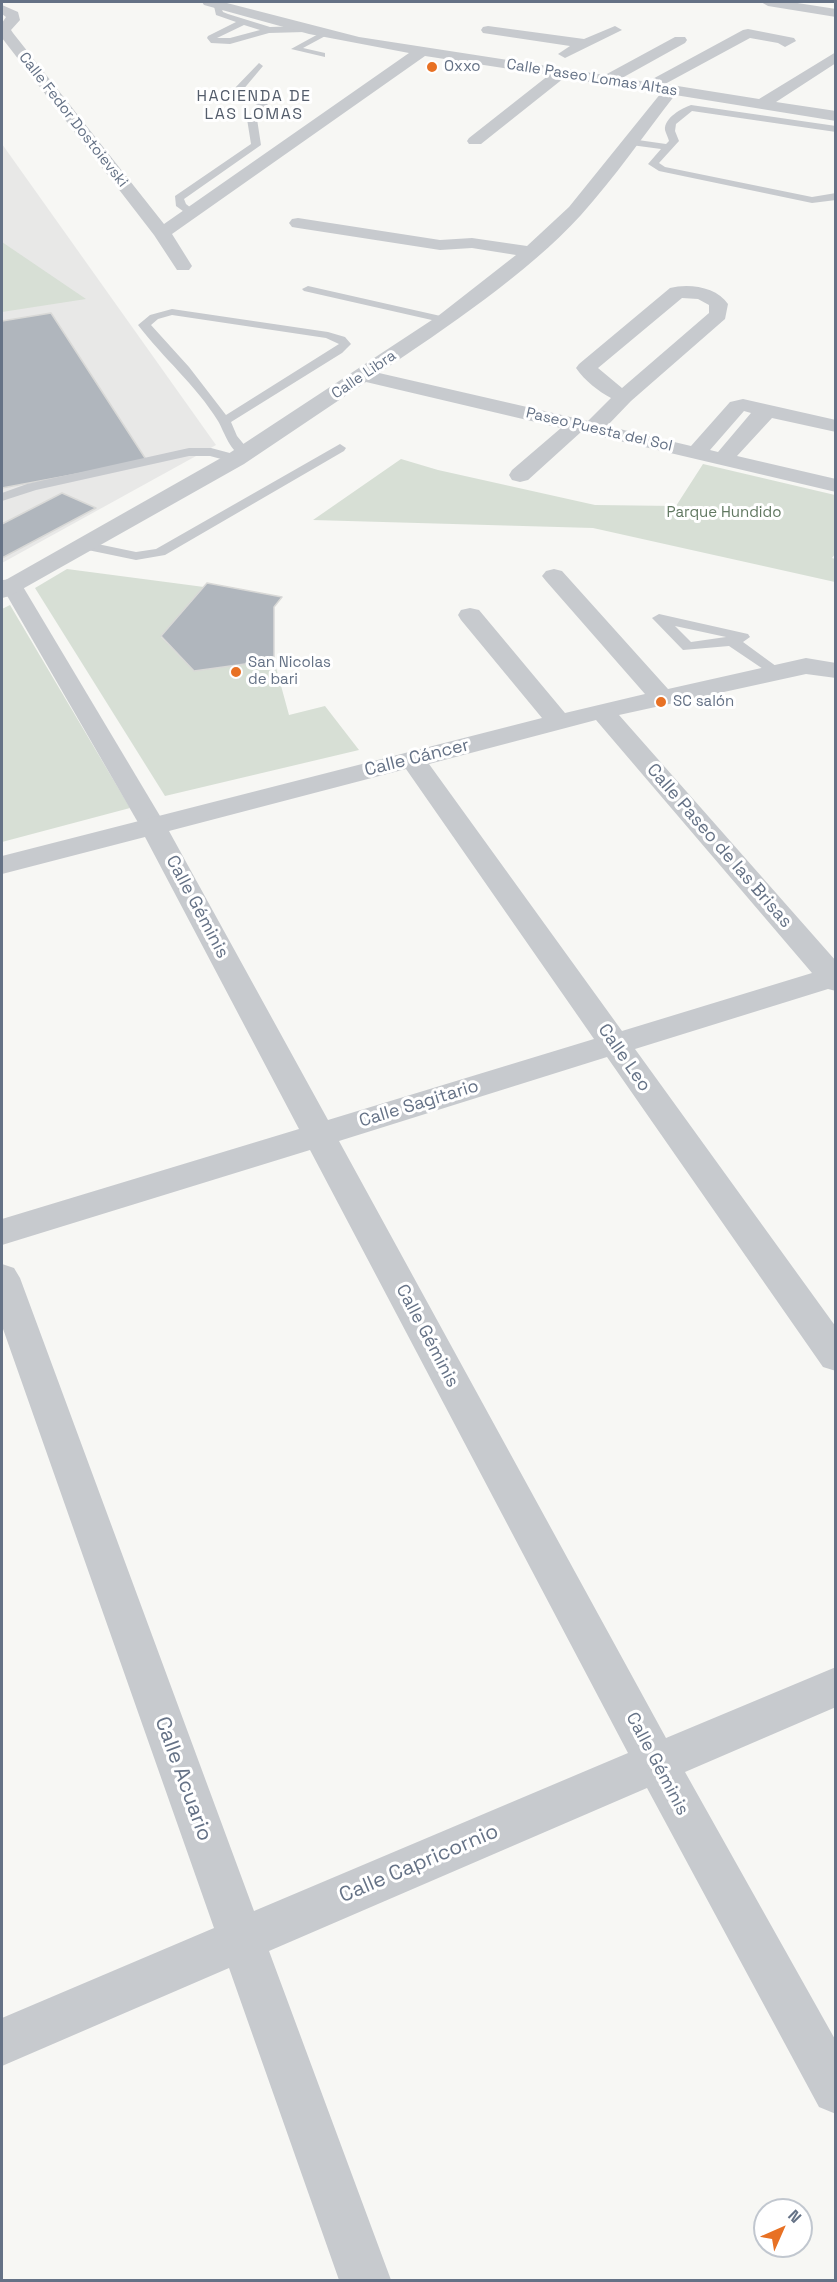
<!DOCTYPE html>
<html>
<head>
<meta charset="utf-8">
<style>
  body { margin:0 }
  #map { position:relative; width:837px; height:2282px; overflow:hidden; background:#f7f7f4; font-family:"Space Grotesk",sans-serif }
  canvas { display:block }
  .frame { position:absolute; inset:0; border:3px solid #657286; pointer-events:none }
  .north { position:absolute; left:753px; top:2198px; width:60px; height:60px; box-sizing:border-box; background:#fff; border:2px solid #c1c7cf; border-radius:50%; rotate:45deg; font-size:16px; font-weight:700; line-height:24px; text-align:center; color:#657286 }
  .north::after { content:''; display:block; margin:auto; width:21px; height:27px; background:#e87124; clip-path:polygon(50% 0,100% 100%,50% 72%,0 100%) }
</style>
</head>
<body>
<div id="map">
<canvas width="837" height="2282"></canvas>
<div class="frame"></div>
<div class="north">N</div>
</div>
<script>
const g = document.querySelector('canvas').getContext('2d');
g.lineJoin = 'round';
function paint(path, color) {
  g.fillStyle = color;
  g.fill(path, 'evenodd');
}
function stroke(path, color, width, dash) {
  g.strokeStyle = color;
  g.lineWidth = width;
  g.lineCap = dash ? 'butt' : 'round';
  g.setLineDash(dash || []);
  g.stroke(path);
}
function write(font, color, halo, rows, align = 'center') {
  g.font = font + ' "Space Grotesk",sans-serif';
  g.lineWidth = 6;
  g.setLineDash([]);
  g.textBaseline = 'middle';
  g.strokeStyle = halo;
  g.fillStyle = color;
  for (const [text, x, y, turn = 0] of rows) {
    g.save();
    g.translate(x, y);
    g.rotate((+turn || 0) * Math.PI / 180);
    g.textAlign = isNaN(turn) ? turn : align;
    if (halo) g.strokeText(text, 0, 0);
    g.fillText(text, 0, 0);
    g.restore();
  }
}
const built = new Path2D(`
  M2,144L216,445L2,563Z`);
const green = new Path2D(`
  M2,242L86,299L2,312Z
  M401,459L438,470L595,505L676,506L703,464L835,495V554L832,558L835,559V582L593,528L313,520Z
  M67,569L204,587L161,637L194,671L274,660L289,715L325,706L359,750L165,796L35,588Z
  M10,605L130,808L2,842V609Z`);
const building = new Path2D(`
  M51,313L147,461L2,488V321Z
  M62,493L96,508L2,558V524Z
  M207,583L282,597L274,607V660L194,671L161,636Z`);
const service = new Path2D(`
  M213,2H219L223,12L228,14L270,27L305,26L309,29L305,32L269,33L230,44L211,43L207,38L208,36L236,22L216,15ZM244,25L260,30L230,38H217Z
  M322,32L329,34L303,48L325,53V57L291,49Z
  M259,63L263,66L242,91L267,103L268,106L257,119L261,145L184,199L186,204L196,212L187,214L176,206L175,196L251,144L247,119L258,105L236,97L232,91Z
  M691,105L836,126V132L692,111L676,124L675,131L679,141L659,163L665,167L812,197L836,193V200L812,203L659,171L648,164L661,149L631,145L626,142L631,139L666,144L669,141C668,137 666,134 665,130C664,118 682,108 691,105Z
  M308,286L445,317L451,320L445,323L304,291L302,289Z
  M172,309L328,332L345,337L351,344L342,353L231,422L237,436L251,453L245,457C230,453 225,433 218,421C196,385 163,358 138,325L150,315ZM172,315L326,338L339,344L226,415L189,367L151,325L158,319Z
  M340,444L346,448L344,451L165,555L136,560L78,548L76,545L83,541L136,552L156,549Z
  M189,448H211L241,456L242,459L236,463L210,456H189L36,490L2,501V493L27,484Z
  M659,614L748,634L750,637L743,642L784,672L777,676L772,675L729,646L683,650L652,618ZM675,626L726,637L691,642Z`);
const pedestrian = new Path2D(`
  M11,579L19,580L22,585L166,826L162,831L153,834L144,831L140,826L2,587L3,580Z`);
const minor = new Path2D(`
  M202,2H223L359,37L605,75L675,37H685L687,40L685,43L622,78L647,82L743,30L748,29L794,38L796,41L785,47L778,43L750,38L665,84L759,99L836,52V63L776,102L836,111V121L675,95C644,135 615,177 581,215C527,274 446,328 379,373L588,421L611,398C598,391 585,381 576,368L579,364L670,288C689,283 717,287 728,304L725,319L631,401L607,426L691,446L730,402L743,399L836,420V432L772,418L737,456L836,479V492L581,432L528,480L520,482L512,480L509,475L512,470L561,428L366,382L244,464L10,596L2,598V582L228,454L438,316L516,255L472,248L440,250L298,228L292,227L289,223L292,219L298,218L440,240L472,238L527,246L569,207L661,93L564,78L481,144H469L467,141L469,138L549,75L425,56L172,234L192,266L189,270H177L154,235L2,38V23L6,17L2,14V5L18,12L20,20L11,30L13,33L164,224L409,53L309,34L204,5ZM682,298L698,299L709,305V313L622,388L598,368ZM744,411L751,413L718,452L710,450Z
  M761,2H791L836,9V17L768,6Z
  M488,26L584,39L615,26L622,30L565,58L558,54L570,46L483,33L481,30L483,27Z
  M554,569L562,571L668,689L806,658L836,663V678L806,674L619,715L836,961V991L828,989L635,1049L836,1327V1371L823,1367L607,1057L339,1141L666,1738L836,1667V1707L685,1772L836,2041V2114L819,2107L647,1788L269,1951L391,2280H339L229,1968L2,2066V2018L214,1928L2,1326V1264L14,1268L20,1278L254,1911L628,1753L310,1150L2,1245V1219L299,1129L145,837L2,874V856L542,718L461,620L458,615L461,610L470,608L479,610L565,713L645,694L546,581L542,576L546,571ZM596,720L812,973L622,1031L429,764ZM406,769L594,1039L328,1120L169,831Z`);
const markers = [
  [432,67,6,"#e87124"],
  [236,672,6,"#e87124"],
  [661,702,6,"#e87124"]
];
const farPoinames = [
  ["Oxxo",444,67],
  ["San Nicolas",248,663],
  ["de bari",248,680],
  ["SC salón",673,702]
];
const farStreetnames = [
  ["Calle Paseo Lomas Altas",592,78,9],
  ["Calle Fedor Dostoievski",73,120,52],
  ["Calle Libra",364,375,-34],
  ["Paseo Puesta del Sol",599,430,13]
];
const farParknames = [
  ["Parque Hundido",724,513]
];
const farNeighbourhoodnames = [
  ["HACIENDA DE",254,97],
  ["LAS LOMAS",254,115]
];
const streetNames = [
  ["Calle Cáncer",417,758,-14],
  ["Calle Paseo de las Brisas",719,846,49],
  ["Calle Géminis",197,907,62],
  ["Calle Leo",624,1058,55],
  ["Calle Sagitario",419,1104,-17],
  ["Calle Géminis",427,1336,62],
  ["Calle Géminis",657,1764,62]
];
const nearStreetnames = [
  ["Calle Acuario",183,1779,70],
  ["Calle Capricornio",419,1864,-23]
];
paint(built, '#e8e8e7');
paint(green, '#d7dfd5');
paint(building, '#b0b6bd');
stroke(building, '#d9d9d7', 1.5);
paint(service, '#c7cace');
paint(pedestrian, '#c7cace');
paint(minor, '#c7cace');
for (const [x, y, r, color] of markers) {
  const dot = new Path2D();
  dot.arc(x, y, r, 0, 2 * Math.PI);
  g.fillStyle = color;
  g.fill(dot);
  stroke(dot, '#fff', 2);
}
write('15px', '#657286', '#fff', farPoinames, 'left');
write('15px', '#657286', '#fff', farStreetnames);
write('15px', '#617861', '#fff', farParknames);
g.letterSpacing = '1.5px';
write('16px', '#545d6b', '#fff', farNeighbourhoodnames);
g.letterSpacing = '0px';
write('18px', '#657286', '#fff', streetNames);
write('21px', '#657286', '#fff', nearStreetnames);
</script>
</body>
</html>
